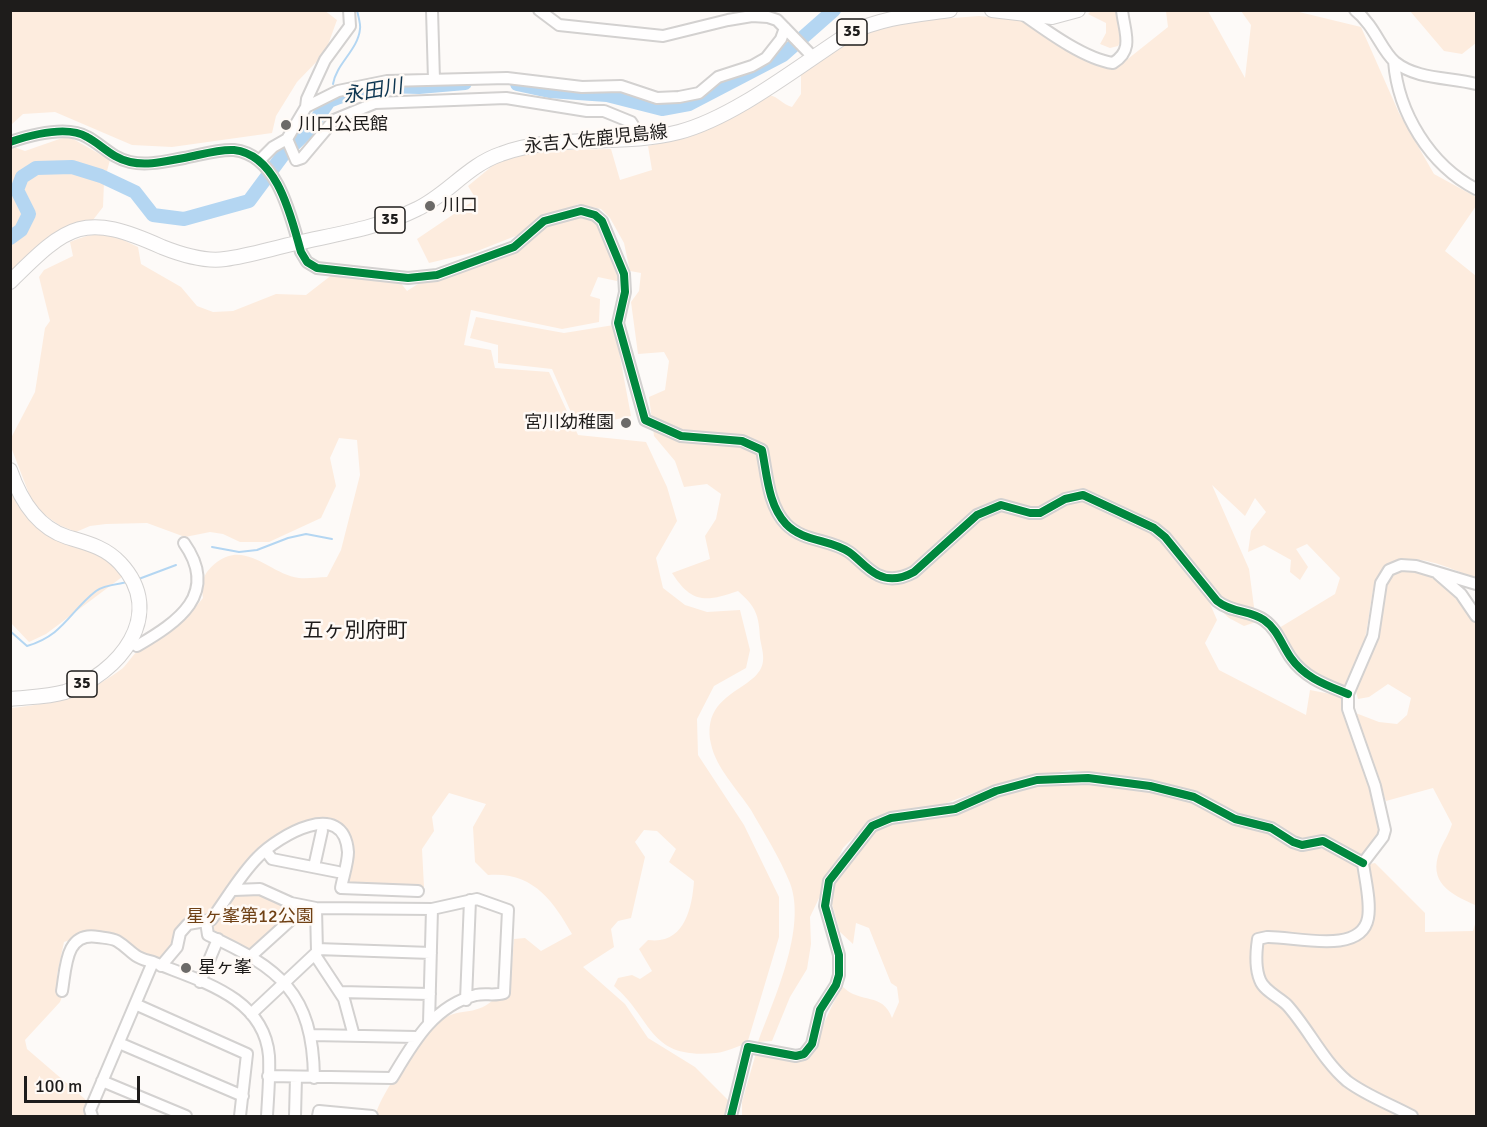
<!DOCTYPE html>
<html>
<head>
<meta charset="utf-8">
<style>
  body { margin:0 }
  #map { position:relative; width:1487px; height:1127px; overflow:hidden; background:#fdfaf8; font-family:Signika,sans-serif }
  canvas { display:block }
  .frame { position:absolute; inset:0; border:12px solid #1e1c1b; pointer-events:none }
  .scale { position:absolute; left:24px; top:1076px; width:116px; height:27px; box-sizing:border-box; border:3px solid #1e1c1b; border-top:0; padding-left:8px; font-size:18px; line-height:21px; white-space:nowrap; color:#1e1c1b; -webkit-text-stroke:4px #fffaf6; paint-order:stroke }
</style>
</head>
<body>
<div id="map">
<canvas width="1487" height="1127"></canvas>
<div class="frame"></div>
<div class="scale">100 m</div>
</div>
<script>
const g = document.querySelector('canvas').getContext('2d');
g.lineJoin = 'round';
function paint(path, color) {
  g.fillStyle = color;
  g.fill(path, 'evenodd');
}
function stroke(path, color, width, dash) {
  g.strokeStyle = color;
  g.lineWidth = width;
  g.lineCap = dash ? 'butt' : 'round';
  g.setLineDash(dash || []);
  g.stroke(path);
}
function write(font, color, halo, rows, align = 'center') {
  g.font = font + ' Signika,"Noto Sans JP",sans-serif';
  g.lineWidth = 5;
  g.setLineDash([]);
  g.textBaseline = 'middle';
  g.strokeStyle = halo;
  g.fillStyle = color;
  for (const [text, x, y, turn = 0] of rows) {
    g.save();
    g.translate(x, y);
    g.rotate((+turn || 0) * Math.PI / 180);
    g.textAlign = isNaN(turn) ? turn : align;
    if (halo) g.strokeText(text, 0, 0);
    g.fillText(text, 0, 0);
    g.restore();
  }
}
const green = new Path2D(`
  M324,10L337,20L325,53L297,82L276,116L272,133L172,147L132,145L55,112L23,114L11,125V11Z
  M1091,11H1117L1123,38L1118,46L1110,48L1100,44L1106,33V23L1088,14Z
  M1166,11H1208L1245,78L1251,25L1241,11H1295L1361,27L1399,113L1434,174L1476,197V206L1445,251L1476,276V579C1447,566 1386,538 1374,586C1369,609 1368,632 1361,654C1358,666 1350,677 1345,687C1308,674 1299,660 1279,628L1335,594L1340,578L1307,544L1296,549L1308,567L1300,580L1290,572L1291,560L1264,545L1248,552L1251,531L1266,512L1255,498L1245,516L1212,485L1249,569L1256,622L1244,626L1229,618L1208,599L1217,620L1205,643L1219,670L1306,715L1310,690L1341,696C1349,744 1379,787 1379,836L1363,857L1325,837L1302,840L1267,820L1239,815L1213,800L1150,780L1069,770L989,787L944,804L870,821L843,848L810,917L811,944L807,969L790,997L772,1041L758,1042C774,999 807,928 790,883C780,858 764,833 751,810C738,790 716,768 711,744C700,690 760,691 763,661C764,654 761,645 760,638C759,615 756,607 738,591C706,602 692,604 672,573L710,559L705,536L716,519L721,494L707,484L684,487L675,461L654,436L649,397L665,390L669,361L664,352L638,354L631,302L639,291L641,273L630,271L624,243L610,218L601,209L578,204L518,235L475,252L429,263L417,239L476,199L468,186L497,162L525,151L611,149L620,180L652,170L648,146C697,136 727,122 769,95C779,97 782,104 792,107L801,94V73L867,32L901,22L979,16L1020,20L1101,66L1114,70L1168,27Z
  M1410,11H1476V43L1462,54L1444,51Z
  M68,136L110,160L104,182L103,207L93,220L60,230L32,251L11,275V146L25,151Z
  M577,216L600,222L621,275L617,281L598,277L590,296L600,299L599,322L562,329L471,310L464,345L491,350L495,368L549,372L578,435L646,442L667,487L677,521L656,558L663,588L685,605L707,612L740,610L750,650L746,668L714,686L697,719L698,755L744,825L779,897V937L747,1044C737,1046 726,1052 716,1053C648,1060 653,1019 614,986L618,978L632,975L640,979L652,971L639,949L648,940C684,945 692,909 694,881L669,862L676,849L657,831L644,830L635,842L645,857L631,918L618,921L611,929L614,947L583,967L625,1004L648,1038L695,1067L732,1104L729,1116H376C376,1100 427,1027 442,1019C462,1007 477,1017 496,997L509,998L514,939L525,938L541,951L572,934C553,900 532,871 488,875L475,862L473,827L486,804L449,793L432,817L434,831L422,849L424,887L348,885L346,880L348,833L339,821H319L250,859L211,917H197L159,960L91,933L64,942L57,975L65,989L60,1002L25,1040L27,1049L85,1099L89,1116H11V708C51,704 86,695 119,671C127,666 131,656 138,651C165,632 182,624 203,598C201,581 203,573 217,562C246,540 270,574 299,578C308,579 318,577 327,577L341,550L360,475L357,440L339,438L330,458L336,486L321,518L269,542H240L223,534L210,532L185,537L147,523L106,524L90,526L76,532L59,525L42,513L31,499L11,447V438L35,392L45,328L50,321L39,277L44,270L73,256L70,242C98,230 111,233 138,247L141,264L181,287L197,306L213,312L233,311L276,294L306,295L333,274L400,282L407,291L424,280L479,263L539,227Z
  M476,317L564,333L614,325L631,416L578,428L552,369L498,363V345L470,338Z
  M10,483L19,504L114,565L122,577L46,634L29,642L11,623Z
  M1401,570C1440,573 1455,593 1476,623V911L1475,905C1451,894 1427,883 1440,850C1444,841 1449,834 1452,824L1433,788L1386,801L1353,712L1379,722L1397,724L1407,715L1411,698L1388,684L1369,697L1358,699L1355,688C1362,675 1370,661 1375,646C1382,620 1374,584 1401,570Z
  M1052,782L1091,783L1146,790L1192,802L1219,816L1270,833L1293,848L1307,850L1329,848L1360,866L1375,863L1425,913V932L1473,931L1476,921V1116H742V1102L756,1053L808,1057C822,1033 827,1010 843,987C860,1004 883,992 892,1018L899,1002L897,987L891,983L869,928L856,923L853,944L840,932L832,904L834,881L871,833L897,821L936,818L999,795Z
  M252,891L297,910L250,950L211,930L233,895Z`);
const stream = new Path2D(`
  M333,84C336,64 358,50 360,29C361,24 358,16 357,10
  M212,547L239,552L257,550L288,538L306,534L332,539
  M136,580L176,565
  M10,631L27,646C64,635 69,612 96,591C103,585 119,584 128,582`);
const river = new Path2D(`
  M517,84L549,91L607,95L662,109L689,104L783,55L834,10
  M10,238L21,230L29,214L17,190L22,177L36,168L72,167L101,176L135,192L153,215L184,219L249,201L283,155L309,130L329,101L355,91L382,86L419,87L465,83`);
const minor = new Path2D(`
  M432,10L434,80
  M539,10L559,25L663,36L728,20L752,16L768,17L777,20L813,57
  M1355,10C1375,26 1381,50 1395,62C1417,80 1451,77 1476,84
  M1024,15C1048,32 1085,59 1113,63C1135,50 1124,31 1122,10
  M1394,61C1398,113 1430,165 1476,189
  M306,107L338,91L387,81L507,78L582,87L621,86L657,98L679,97L699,93L718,77L752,66L766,58L781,39L785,28
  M287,139L296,160L302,158L334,120L375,103L506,98L587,111H604L631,122L641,138
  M10,142C31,135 67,125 87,137C102,145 112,158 130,162C148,166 166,161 184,158C200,155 218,149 234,150C278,155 291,217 301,252L307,262L317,268L408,278L437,275L514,247L544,221L581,211L595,215L602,221L624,274L625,292L618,323L645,420L681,436L742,441L762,450C767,474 768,505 786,524C803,542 830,539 849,552C859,559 867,570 878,575C890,581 903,578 914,572L977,515L1001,505L1030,513H1040L1065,499L1083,495L1154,528L1165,537L1217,601C1232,613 1250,610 1264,620C1277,629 1282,645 1291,658C1305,678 1326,685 1348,694
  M259,161L273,147L287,139L306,107L307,99L325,60L350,26L349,10
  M1438,574L1461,594L1476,616
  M131,642L137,646C178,622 220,594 184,543
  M266,851L272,859L338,872
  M314,867L322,831
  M234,890L260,889L291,903L316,908L432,909L477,899L508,910L504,993C495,996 485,993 476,995C433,1006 413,1043 392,1078L268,1076
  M206,922L208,935C279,968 313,992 314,1078
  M317,949L431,953
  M252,955L305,907
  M315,955L344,999L354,1036
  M161,966L177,947L180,933L188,924L211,920C226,900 240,875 258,857C278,836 344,797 348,852C348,863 343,877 341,888L418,891
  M200,982L218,939
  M62,991C66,968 65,931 98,937C104,938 112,938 117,941C132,950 132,958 153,962
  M340,992L430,994
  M466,1000L470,900
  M135,1004L247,1054L240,1116
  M251,1014L317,952L316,908
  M429,1023L432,909
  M311,1035L416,1037
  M119,1043L243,1096
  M102,1081L186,1116
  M92,1116L90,1110L153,962C199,981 264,996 269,1056C270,1076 268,1097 267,1116
  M295,1116L296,1077
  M318,1116L319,1111L372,1116
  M731,1116L748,1047L796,1056L804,1054L812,1044L820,1010L836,985L839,975V955L825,906L829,881L872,826L891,818L955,809L996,791L1037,780L1088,778L1150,786L1194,797L1235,819L1271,828L1293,842L1302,845L1323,841L1363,863
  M1412,1116C1390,1104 1367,1096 1347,1081C1323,1061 1308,1028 1287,1005C1279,997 1264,991 1260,980C1255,968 1256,952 1258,939L1267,937C1293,936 1361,956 1368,918C1371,902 1365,879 1363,863L1383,837L1385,830L1375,786L1348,709V694L1373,636L1381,583L1389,570L1401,565L1416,566L1476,584`);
const major = new Path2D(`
  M992,10L1052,17L1078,10
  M10,282C69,223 84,212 162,247C182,255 204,262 225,259C249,256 273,248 297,243C337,234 379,228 417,209C447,195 468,165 501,154C558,133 621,147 679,132C736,117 801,64 850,33C883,17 915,15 950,10
  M10,470C20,499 36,527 67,537C87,543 105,547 120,563C168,614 119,674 65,692C48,697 29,697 10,699`);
const cycleway = new Path2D(`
  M10,142C31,135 67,125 87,137C102,145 112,158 130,162C148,166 166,161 184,158C200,155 218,149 234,150C278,155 291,217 301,252L307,262L317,268L408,278L437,275L514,247L544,221L581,211L595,215L602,221L624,274L625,292L618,323L645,420L681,436L742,441L762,450C767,474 768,505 786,524C803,542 830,539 849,552C859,559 867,570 878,575C890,581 903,578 914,572L977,515L1001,505L1030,513H1040L1065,499L1083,495L1154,528L1165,537L1217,601C1232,613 1250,610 1264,620C1277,629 1282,645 1291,658C1305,678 1326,685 1348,694
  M731,1116L748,1047L796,1056L804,1054L812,1044L820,1010L836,985L839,975V955L825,906L829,881L872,826L891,818L955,809L996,791L1037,780L1088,778L1150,786L1194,797L1235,819L1271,828L1293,842L1302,845L1323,841L1363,863`);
const markers = [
  [286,125,6,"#6c6a68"],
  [430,206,6,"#6c6a68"],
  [626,423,6,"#6c6a68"],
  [186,968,6,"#6c6a68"]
];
const shields = [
  [852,32,30],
  [390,220,30],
  [82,684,30]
];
const shieldNames = [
  ["35",852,32],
  ["35",390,220],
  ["35",82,684]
];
const poiNames = [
  ["川口公民館",298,125],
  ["川口",442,206],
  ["宮川幼稚園",614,423,"right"],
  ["星ヶ峯",198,968]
];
const streetNames = [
  ["永吉入佐鹿児島線",596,140,-6]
];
const parkNames = [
  ["星ヶ峯第12公園",250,917]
];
const waterNames = [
  ["永田川",373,92,-10]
];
const quarterNames = [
  ["五ヶ別府町",355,631]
];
paint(green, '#fdecde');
stroke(stream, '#b4d6f2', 2);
stroke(river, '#b4d6f2', 14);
stroke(minor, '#d3d1d0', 14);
stroke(major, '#d3d1d0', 16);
stroke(minor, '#fffefe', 10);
stroke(major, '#fffefe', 14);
stroke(cycleway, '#00873e', 8);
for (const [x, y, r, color] of markers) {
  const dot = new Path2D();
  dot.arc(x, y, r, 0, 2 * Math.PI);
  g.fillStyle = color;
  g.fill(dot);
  stroke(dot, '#fffaf6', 2);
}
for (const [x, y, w] of shields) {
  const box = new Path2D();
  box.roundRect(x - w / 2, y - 13, w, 26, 4.5);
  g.fillStyle = '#fffaf6';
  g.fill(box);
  stroke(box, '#1e1c1b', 1.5);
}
write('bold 16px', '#1e1c1b', null, shieldNames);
write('18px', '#1e1c1b', '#fffaf6', poiNames, 'left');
write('18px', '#1e1c1b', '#fffaf6', streetNames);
write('18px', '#6f4014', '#fffaf6', parkNames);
write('italic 20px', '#0d3550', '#fffaf6', waterNames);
write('21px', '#1e1c1b', '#fffaf6', quarterNames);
</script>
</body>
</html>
